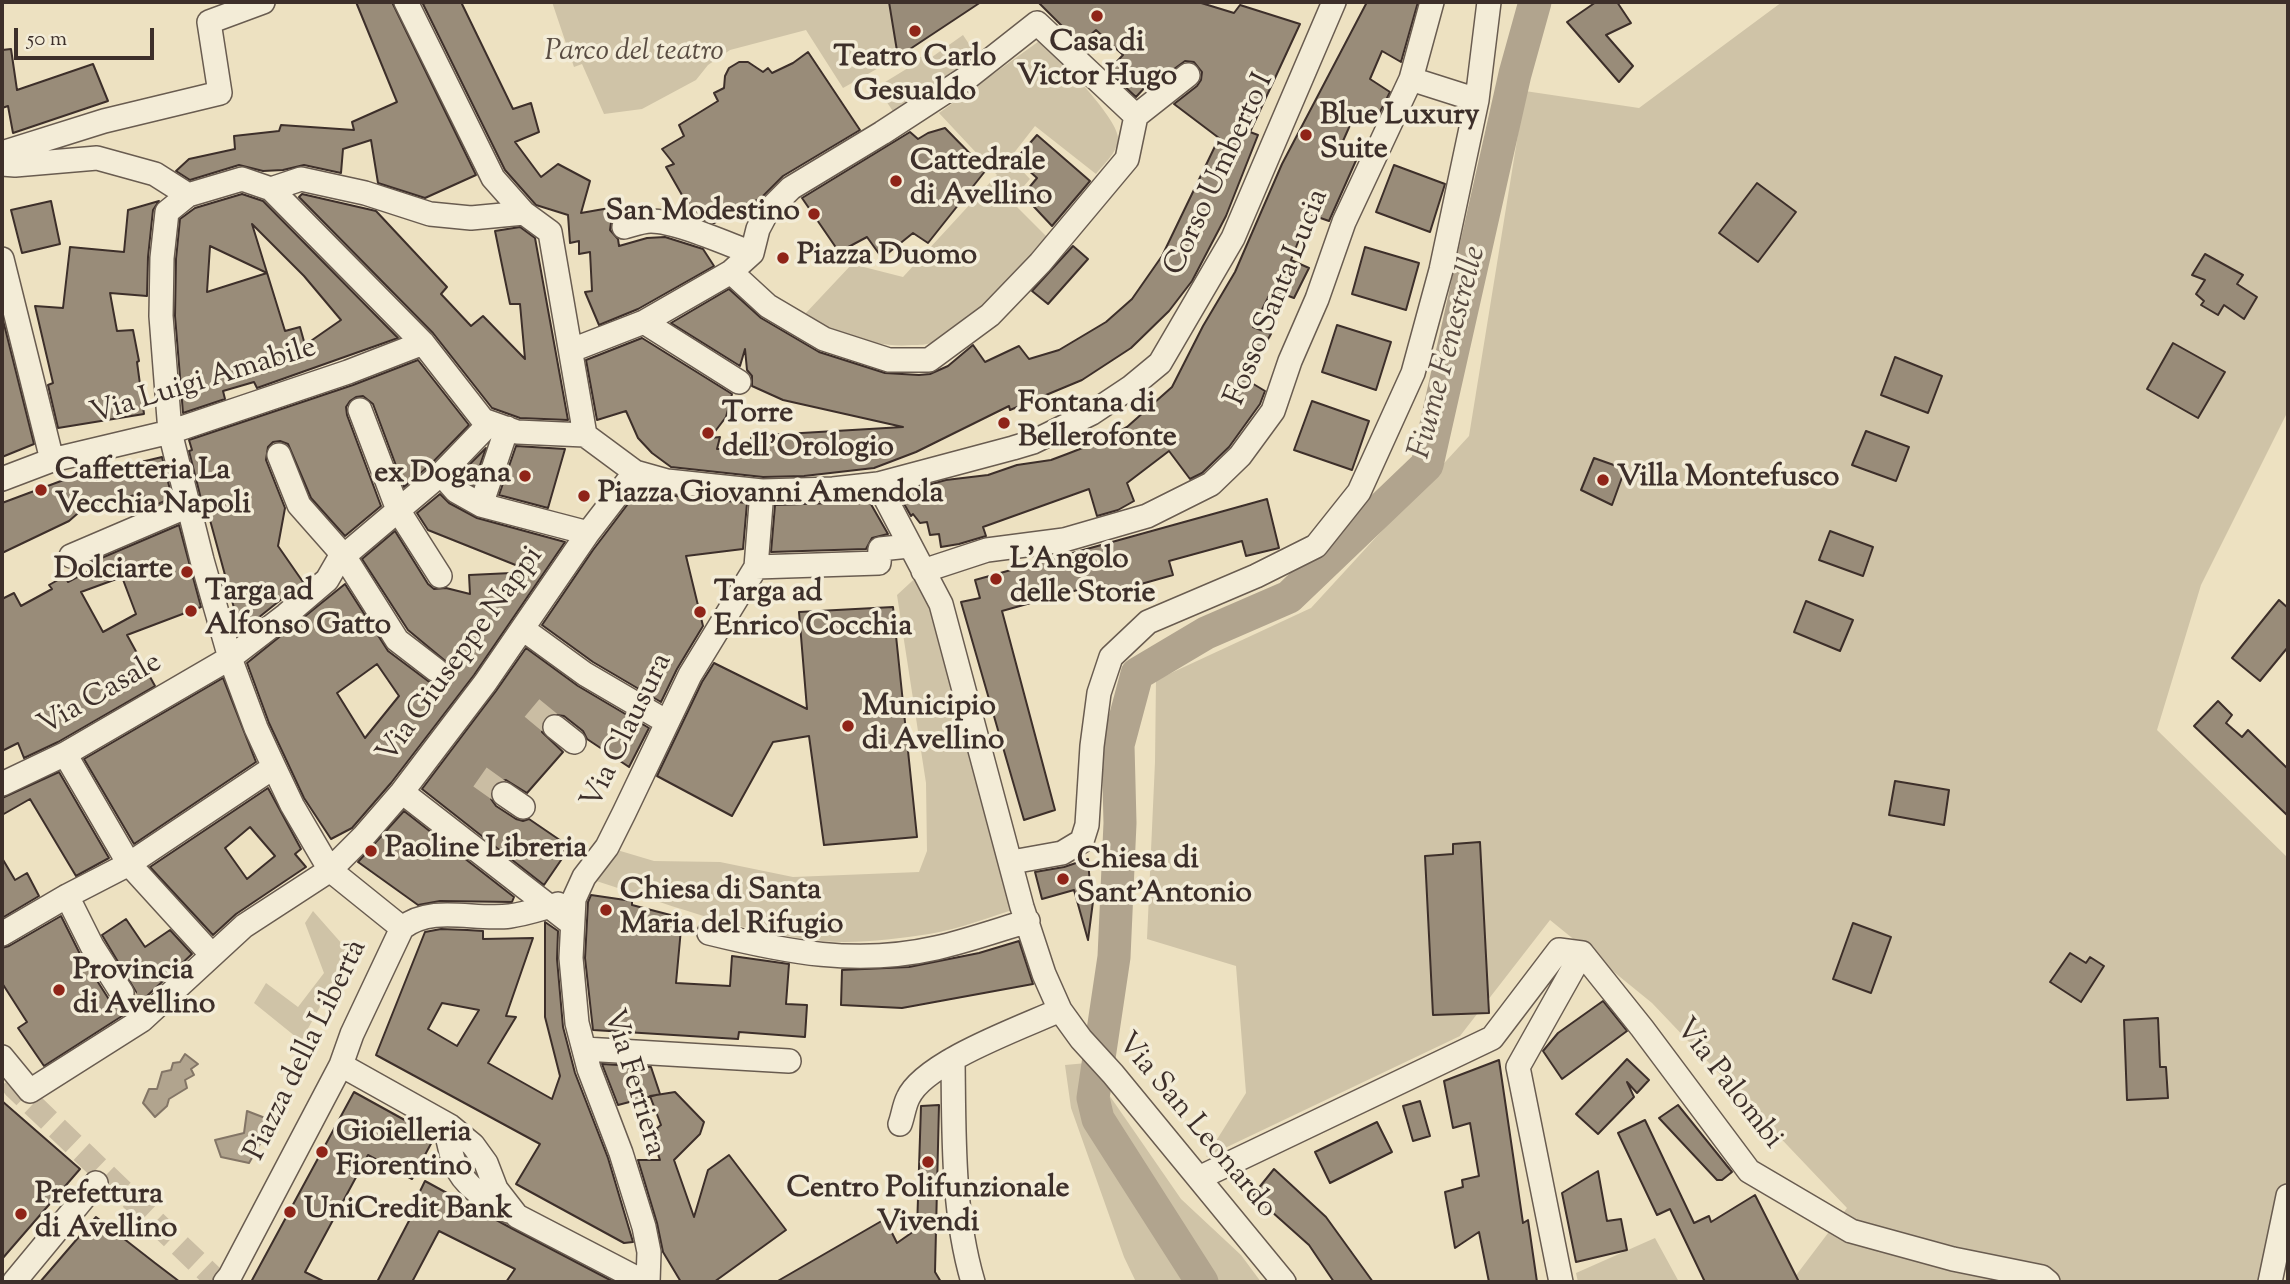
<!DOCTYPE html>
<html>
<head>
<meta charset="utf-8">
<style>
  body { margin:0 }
  #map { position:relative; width:2290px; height:1284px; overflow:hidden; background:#ede1c1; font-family:"Sorts Mill Goudy",serif }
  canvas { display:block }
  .frame { position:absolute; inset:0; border:4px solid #3d2f2a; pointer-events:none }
  .scale { position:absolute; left:14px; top:28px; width:140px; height:32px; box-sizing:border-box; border:4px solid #3d2f2a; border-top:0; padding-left:9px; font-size:21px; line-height:24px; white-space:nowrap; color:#3d2f2a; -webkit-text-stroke:5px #f3ecd7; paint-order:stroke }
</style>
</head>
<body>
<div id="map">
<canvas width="2290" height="1284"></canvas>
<div class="frame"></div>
<div class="scale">50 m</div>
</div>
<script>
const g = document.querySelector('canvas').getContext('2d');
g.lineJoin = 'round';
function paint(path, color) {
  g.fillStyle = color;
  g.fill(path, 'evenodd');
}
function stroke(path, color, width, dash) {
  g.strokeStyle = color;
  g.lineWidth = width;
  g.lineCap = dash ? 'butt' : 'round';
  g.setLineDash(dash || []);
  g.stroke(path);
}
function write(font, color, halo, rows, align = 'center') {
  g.font = font + ' "Sorts Mill Goudy",serif';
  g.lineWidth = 7;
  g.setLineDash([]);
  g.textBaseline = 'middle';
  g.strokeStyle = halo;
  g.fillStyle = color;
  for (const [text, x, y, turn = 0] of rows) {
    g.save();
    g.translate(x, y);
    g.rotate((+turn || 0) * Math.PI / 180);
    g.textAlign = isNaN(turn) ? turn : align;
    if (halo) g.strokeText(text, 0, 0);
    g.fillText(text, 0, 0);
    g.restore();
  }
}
const green = new Path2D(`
  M552,2H889L898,57L843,88L806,30L730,50L708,65L696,80L642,109L604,114L582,64L574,67Z
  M1782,2H2288V411L2201,585L2157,730L2288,858V1182L2266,1282H1791L1847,1208L1652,1003L1550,920L1460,1036L1206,1157L1246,1093L1236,966L1147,939L1155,762L1156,680L1311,608L1469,436L1525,91L1639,108Z
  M963,35L979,59L936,85L925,84L920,97L894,113L877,87L908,68L917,57H932Z
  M1042,39C1058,58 1116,116 1118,137C1119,151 1104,164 1096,174L1035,126L1010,158L1030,179L1011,201L1048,238C1019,267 969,326 933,342C927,345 919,345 912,345C874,348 838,334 805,318V314L852,264L903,277L997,175L939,113Z
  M923,571L1022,907C992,916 960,929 929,934C895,939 857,944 822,941C741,933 662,902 584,877L607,847L654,861L720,862L793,877L919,872L927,851L926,783L897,595Z
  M313,911L350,953L301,1041L254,1003L266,983L298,1007L324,973L305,923Z
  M1087,1063L1181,1199L1241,1255L1261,1282H1136L1124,1257L1071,1108L1065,1065Z
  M1655,1238L1679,1282H1578L1576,1273Z`);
const water = new Path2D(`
  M185,1054L198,1064L191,1069L194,1075L185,1080L187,1088L169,1099L167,1106L155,1117L143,1103L149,1089H157L162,1072L171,1070L173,1063L180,1062Z
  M247,1111L273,1121L249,1163L221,1157L215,1140L244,1133Z`);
const river = new Path2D(`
  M1202,1282L1098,1119L1093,1098L1114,957L1120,823L1118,745L1137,674L1206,633L1289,597L1427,465L1515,74L1535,2`);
const building = new Path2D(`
  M356,2H392L476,175L425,198L378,183L371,140L343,149L341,173L304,165L283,170L263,171L239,165L190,180L176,171L189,159L235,149L234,136L279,131L281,125L354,130L352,122L397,102Z
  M428,2H461L513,109L531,103L539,132L515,142L541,177L558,164L590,181L581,213L615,207L616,216L611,223L610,230L618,239L619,246L647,238L665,237L703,249L714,266L638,309L599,325L585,292L592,291L590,252L579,254V241L570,243L568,215L536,205L505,170L423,4Z
  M889,2H981L898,57Z
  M1038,2H1198L1234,13L1240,5L1300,24L1250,132L1258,135L1226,216L1192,281L1169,311L1131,348L1082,380L1010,410L1009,406L916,452L874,468L804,476L763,477L671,467L652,453L638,438L626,411L597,420L586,360L642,338L732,394L726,417L710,438L720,437L717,449H752L751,436L903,427L783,400L752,386V376L747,370L745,349L740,366L671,323L729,289L761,318L819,352L885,373L919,375L930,374L948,366L973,345L985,362L1019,346L1029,359L1059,350L1106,322L1132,299L1162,256L1219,138L1174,104L1197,86L1201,80L1202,72L1194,62L1185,61L1151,86L1148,84L1136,97L1108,71L1123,55L1096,30L1080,44Z
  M1367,2H1418L1401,62L1382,51L1370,79L1390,92L1375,122L1355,114L1339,150L1358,156L1329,221L1309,214L1291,260L1309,268L1294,298L1272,290L1253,327L1271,334L1245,379L1265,391L1260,404L1229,447L1202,473L1190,479L1169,451L1127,483L1134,501L1118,510L1097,516L1089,489L983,527L986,536L959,544L941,547L939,534L930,535L927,522L920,523L913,514L911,516L903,502L902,492L946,480L988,475L1017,465L1051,460L1067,454L1103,440L1127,427L1172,387L1203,326L1235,272L1282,164Z
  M1596,2H1617L1631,23L1606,35L1633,66L1619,82L1567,22Z
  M11,49L17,90L93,64L108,101L13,133L8,106L2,108V50Z
  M808,52L860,130L783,176L761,198L714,223L694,216L666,167L674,164L662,149L684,136L679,125L718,101L714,93L724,88L725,76L729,68L739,62H748L763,72L768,68L772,73L793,63Z
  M945,128L986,170L928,243L913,233L882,258L867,237L839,252L802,198L910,132L918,139L928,133Z
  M1037,135L1090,181L1052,226L1023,195L1037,178L1016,159Z
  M1394,165L1445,184L1430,232L1376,212Z
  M1757,183L1796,212L1758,262L1719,233Z
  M242,194L263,201L398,338L257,388L254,382L223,391L225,399L183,413L175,316L176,259L180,219L195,208ZM252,224L304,276L341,320L305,345L300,327L285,331ZM210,246L267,273L207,292Z
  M302,194L376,211L447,287L441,294L471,326L483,316L525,359L520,304H510L495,231L520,227L535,238L568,420L520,418L492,408L433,333L299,197Z
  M51,201L60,244L22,253L11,210Z
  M159,201L153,210L148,257L147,296L110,293L117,331L133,330L139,361L137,362L144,414L58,428L48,385L53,383L35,306L63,308L70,247L124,252L128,210Z
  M1073,246L1088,259L1048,304L1032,291Z
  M1365,247L1419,263L1406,310L1352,294Z
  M2205,254L2243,275L2237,284L2257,297L2244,319L2224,305L2218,315L2201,305L2204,301L2196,294L2205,280L2192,275Z
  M2,316L34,444L2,457Z
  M1337,325L1391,342L1376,390L1322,372Z
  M2173,343L2225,372L2198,418L2147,389Z
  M1895,357L1942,376L1928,413L1881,395Z
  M418,360L469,425L431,464L404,487L373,404L363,396L356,397L350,401L346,407L347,415L381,506L345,536L311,498L288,444L280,441L273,442L268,447L266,460L285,508L278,546L303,582L243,630L237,619L204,498L201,499L189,451L192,450L189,440L353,385Z
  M1312,401L1369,421L1352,470L1294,450Z
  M1866,431L1909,447L1896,481L1852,465Z
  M516,446L565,449L548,508L499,495Z
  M486,448L473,485L460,474Z
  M162,457L172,498L146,509L143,493L84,508L69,521L2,553V503L61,481Z
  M1594,458L1625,469L1612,505L1581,490Z
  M640,488L666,495L747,503L743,549L686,556L703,626L677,669L661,702L593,662L542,625L593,550Z
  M440,494L449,503L477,518L565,542L474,675L391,783L352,828L331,839L304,798L269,723L247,663L345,584L388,651L428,681L435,684L447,679L450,673L449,664L408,630L362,559L395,531L428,584L434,589L446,588L470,594L469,575L533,572L428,530L417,513ZM377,664L399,696L365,738L337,693Z
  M868,499L888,534L872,538L866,549L771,552L775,505L833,503Z
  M1267,499L1279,548L1246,556L1242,541L1169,561L1173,575L1102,595L1099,584L1002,611L1055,810L1024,820L961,602L980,598L975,580Z
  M179,525L201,607L127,635L155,686L58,742L24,758L18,743L2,751V599L14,593L21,606L52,589L49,585L65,576L68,582L94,568L92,562ZM122,577L136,614L103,632L81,592Z
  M1830,531L1873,547L1863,576L1819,560Z
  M2279,600L2288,608V647L2260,681L2232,658Z
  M1806,601L1853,620L1840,651L1794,632Z
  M893,607L917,837L824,845L809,736L773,742L732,816L657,776L702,682L714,663L807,709L799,612Z
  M526,648L578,686L649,728L629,767L587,739L583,731L564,716L550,714L544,719L542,732L563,752L527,793L506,780L497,782L492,787L491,799L496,806L516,819L523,821L529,819L570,847L544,885L422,789L496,691Z
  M223,678L256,762L134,844L84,759Z
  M2218,701L2232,715L2226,723L2242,737L2248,730L2288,769V816L2194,726Z
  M59,772L109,858L76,876L30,799L2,815V798Z
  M1895,781L1949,790L1944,825L1889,815Z
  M268,788L301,849L295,854L306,867L236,914L213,935L150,867ZM250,827L275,856L247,879L225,848Z
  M404,811L514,897L512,902L440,901L418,905L358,862Z
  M1480,842L1489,1013L1433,1015L1425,856L1453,854V844Z
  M2,858L15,880L27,873L39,896L2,918Z
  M1088,859L1090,885L1095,886L1088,940L1074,890L1042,899L1035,872L1064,867Z
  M591,895L632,901V905L682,918L676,983L730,986L732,956L789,964L786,1004L807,1005L805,1037L739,1032L738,1039L593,1030L585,958L588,902Z
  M61,916L80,954L110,1001L116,1006L123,1007L130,1004L135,999L136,992L102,935L126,919L145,947L170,930L192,954L133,1009L44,1066L18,1028L27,1022L2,983V948L9,946Z
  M545,922L558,931L557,959L563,1027L575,1073L608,1158L633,1242L624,1243L516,1184L540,1144L376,1055L425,932L441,929L467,930L483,931V939L533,938L506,1016L516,1017L488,1063L552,1099L560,1076L545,1017ZM442,1003L479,1010L457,1046L428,1029Z
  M1853,923L1891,937L1871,993L1833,979Z
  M1019,941L1033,984L902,1008L841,1005L842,970L909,967L979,953Z
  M2070,953L2086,963L2090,957L2104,966L2081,1002L2050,982Z
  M1603,1001L1627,1031L1562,1079L1543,1051L1558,1033Z
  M2158,1018L2160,1067H2166L2168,1098L2127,1100L2124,1020Z
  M1627,1059L1649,1080L1637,1093L1627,1082L1634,1097L1598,1134L1576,1114Z
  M1499,1060L1523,1223L1528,1220L1537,1282H1489L1479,1232L1455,1248L1445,1192L1463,1187L1462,1180L1479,1176L1470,1123L1453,1128L1444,1081Z
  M602,1064L651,1067L660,1094L618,1105Z
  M354,1092L430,1134L433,1140L412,1179L368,1155L305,1272L325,1282H251Z
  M675,1092L704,1122L700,1134L674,1160L694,1217L708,1170L729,1155L786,1230L714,1282H681L663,1252L657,1223L638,1160H660L654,1142L659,1137L657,1128L661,1125L650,1096Z
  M2,1101L80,1169L2,1259Z
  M1420,1101L1430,1136L1413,1141L1403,1106Z
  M939,1105L935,1272L941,1282H776L885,1219L897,1243L917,1229L921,1106Z
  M1678,1105L1732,1172L1722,1180H1717L1659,1118Z
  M1645,1120L1694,1223L1709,1216L1711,1222L1755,1195L1799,1282H1705L1670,1209L1657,1215L1618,1133Z
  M1377,1122L1392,1152L1330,1183L1315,1152Z
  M1274,1169L1326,1217L1373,1282H1334L1309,1245L1253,1195Z
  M1598,1171L1607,1221L1621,1219L1627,1250L1576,1262L1562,1193Z
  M425,1181L511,1228L614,1282H506L515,1269L439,1231L412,1282H377L411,1217L408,1216Z
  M96,1217L155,1263L180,1282H40Z`);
const minorTunnel = new Path2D(`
  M532,708L555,727
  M480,777L504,794
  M122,993L140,1018
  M9,1080L15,1088L218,1282`);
const minor = new Path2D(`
  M406,2L493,178L524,213L550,232L585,435
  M1432,2L1411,79L1477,100
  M1136,116L1188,75
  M2,153L104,121L220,93L209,22L263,2
  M2,164L15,165L97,158L155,174L188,195
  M271,189L423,343L483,420L517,432L585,435
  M624,227C632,225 642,221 651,221C676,221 727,244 752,253
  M2,259L52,460
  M644,322L739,382
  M572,350L644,322L731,272L752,253L758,229L767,212L791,188L882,133L971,75L1037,23L1136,116L1127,159L1040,263L990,315L929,360H889L824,339L768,306L731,272
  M360,410L398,510L440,576
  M585,435L635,472L667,481L762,491L833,489L878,484L1013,448L1033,442L1092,413L1131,387L1160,363L1233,238L1334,2
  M279,455L299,505L344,556L397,640L436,670
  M441,474L456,491L481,505L588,533
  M2,479L52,460L170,432L348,372L423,343
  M878,484L941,604L1022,907L1044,974L1060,1010L1081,1039L1113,1074L1284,1282
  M481,505L507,428
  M71,556L188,506
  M756,567L879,563L880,549L909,546
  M923,571L987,550L1064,540L1147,516L1211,484L1240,456L1273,411L1290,361L1317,299L1344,222L1411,79
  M523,629L585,674L667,722
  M555,727L574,742
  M65,754L129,864L211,954
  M2,784L65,754L230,658L286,615L327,580L338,561L441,474L490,423
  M402,792L572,924
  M504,794L523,807
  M1012,862L1062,853L1082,841L1087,825L1092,746L1099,693L1111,657L1148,622L1256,576L1316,546L1359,492L1413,373L1441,270L1477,100L1489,2
  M67,896L92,946L122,993
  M402,928C433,904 474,921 510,916C526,914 543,908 558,904
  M709,933C786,952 857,966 936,948C967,941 998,930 1028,921
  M2,934L67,896L129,864L274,767
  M1582,953L1642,1028L1749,1171L1851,1231L1953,1259L2042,1277L2048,1282
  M584,1049L789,1061
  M2,1057L30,1091L142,1020L244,926L330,870L363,837L402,792L485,683L588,533L635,472
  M953,1059C954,1133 952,1211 973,1282
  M341,1065L450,1126L473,1145L486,1163L496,1189L517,1216L644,1282
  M438,1121C450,1134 448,1147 454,1162C464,1187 486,1199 508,1211
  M900,1124C903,1116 904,1106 908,1098C924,1062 1023,1027 1060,1010
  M1199,1178L1492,1038L1559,950L1582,953L1518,1067L1561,1282
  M14,1282L96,1183
  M225,1282L230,1276L341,1065L352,1034L402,928L330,870L292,805L274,767L256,728L230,658L202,560L170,432L161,316L162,258L167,212L188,195L242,179L271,189L301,179L365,193L430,214L471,218L524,213
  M648,1282L649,1252L644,1227L621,1153L589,1069L577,1023L571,958L574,899L584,877L607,847L624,813L690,675L756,567L762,491
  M2270,1282L2288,1196`);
const markers = [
  [1097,16,7,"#8f2418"],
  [915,31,7,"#8f2418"],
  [1306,135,7,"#8f2418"],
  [896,181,7,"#8f2418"],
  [814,214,7,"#8f2418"],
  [783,258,7,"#8f2418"],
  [1004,423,7,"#8f2418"],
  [708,433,7,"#8f2418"],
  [525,476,7,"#8f2418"],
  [1603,480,7,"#8f2418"],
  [41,490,7,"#8f2418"],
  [584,496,7,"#8f2418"],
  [187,572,7,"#8f2418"],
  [996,579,7,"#8f2418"],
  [191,611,7,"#8f2418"],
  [700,612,7,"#8f2418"],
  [848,726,7,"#8f2418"],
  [371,851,7,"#8f2418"],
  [1063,879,7,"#8f2418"],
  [606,910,7,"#8f2418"],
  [59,990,7,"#8f2418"],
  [322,1152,7,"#8f2418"],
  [928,1162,7,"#8f2418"],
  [290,1212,7,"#8f2418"],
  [21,1214,7,"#8f2418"]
];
const poiNames = [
  ["Casa di",1097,45,"center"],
  ["Victor Hugo",1097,79,"center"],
  ["Teatro Carlo",915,60,"center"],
  ["Gesualdo",915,94,"center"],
  ["Blue Luxury",1320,118],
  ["Suite",1320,152],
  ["Cattedrale",910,164],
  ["di Avellino",910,198],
  ["San Modestino",800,214,"right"],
  ["Piazza Duomo",797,258],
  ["Fontana di",1018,406],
  ["Bellerofonte",1018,440],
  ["Torre",722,416],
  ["dell'Orologio",722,450],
  ["Caffetteria La",55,473],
  ["Vecchia Napoli",55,507],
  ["ex Dogana",511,476,"right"],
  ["Villa Montefusco",1617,480],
  ["Piazza Giovanni Amendola",598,496],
  ["L'Angolo",1010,562],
  ["delle Storie",1010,596],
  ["Dolciarte",173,572,"right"],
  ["Targa ad",205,594],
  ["Alfonso Gatto",205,628],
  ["Targa ad",714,595],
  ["Enrico Cocchia",714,629],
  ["Municipio",862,709],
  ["di Avellino",862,743],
  ["Paoline Libreria",385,851],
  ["Chiesa di",1077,862],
  ["Sant'Antonio",1077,896],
  ["Chiesa di Santa",620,893],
  ["Maria del Rifugio",620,927],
  ["Provincia",73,973],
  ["di Avellino",73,1007],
  ["Gioielleria",336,1135],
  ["Fiorentino",336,1169],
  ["Centro Polifunzionale",928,1191,"center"],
  ["Vivendi",928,1225,"center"],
  ["Prefettura",35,1197],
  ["di Avellino",35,1231],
  ["UniCredit Bank",304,1212]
];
const parkNames = [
  ["Parco del teatro",634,54]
];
const streetNames = [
  ["Corso Umberto I",1221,175,-65],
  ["Fosso Santa Lucia",1279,298,-68],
  ["Via Luigi Amabile",204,383,-17],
  ["Via Giuseppe Nappi",462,656,-54],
  ["Via Casale",101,696,-30],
  ["Via Clausura",629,732,-64],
  ["Piazza della Libertà",308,1051,-64],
  ["Via Ferriera",632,1083,73],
  ["Via Palombi",1727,1085,52],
  ["Via San Leonardo",1195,1127,50]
];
const waterNames = [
  ["Fiume Fenestrelle",1450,353,-75]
];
paint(green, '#cfc3a7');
paint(water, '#b1a48e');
stroke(water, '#837566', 2);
stroke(river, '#b1a48e', 33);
paint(building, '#998c79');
stroke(building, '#3d2f2a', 2);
stroke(minorTunnel, '#cabda3', 23, [23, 11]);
stroke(minor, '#695c50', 26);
stroke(minor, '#f3ecd7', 23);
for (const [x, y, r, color] of markers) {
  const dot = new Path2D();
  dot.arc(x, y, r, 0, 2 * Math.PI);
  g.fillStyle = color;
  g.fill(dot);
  stroke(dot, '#f3ecd7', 2.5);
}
write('bold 30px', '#3d2f2a', '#f3ecd7', poiNames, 'left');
write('italic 30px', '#5a4d43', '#f3ecd7', parkNames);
write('30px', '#3d2f2a', '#f3ecd7', streetNames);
write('italic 32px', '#5a4c43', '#f3ecd7', waterNames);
</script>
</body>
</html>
